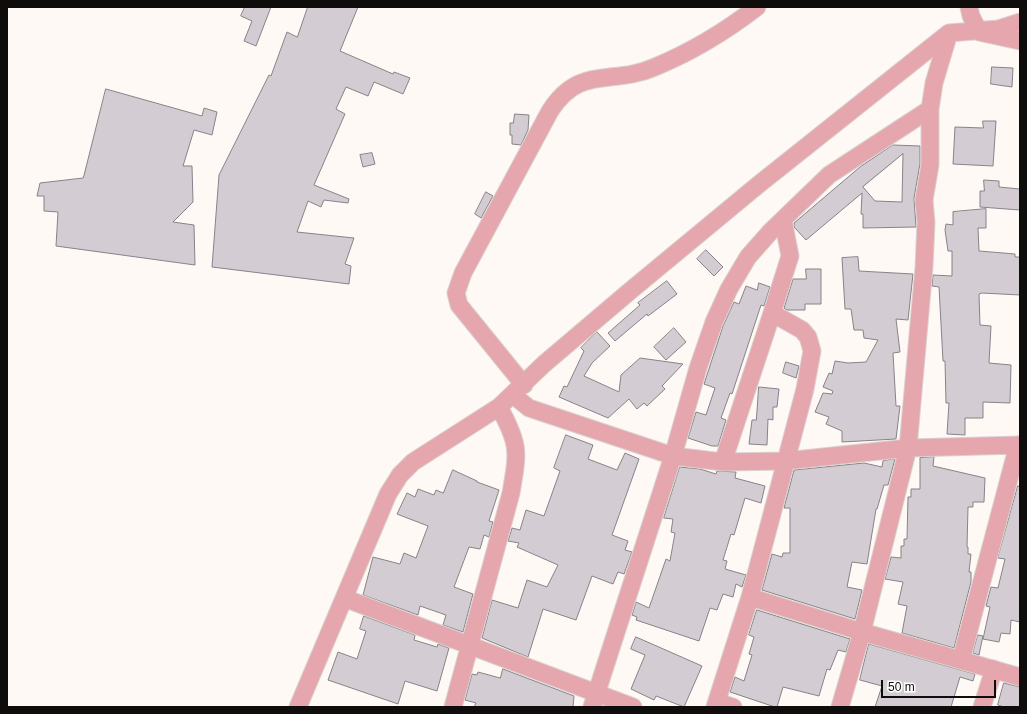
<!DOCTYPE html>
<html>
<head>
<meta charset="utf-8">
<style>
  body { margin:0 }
  #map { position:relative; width:1027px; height:714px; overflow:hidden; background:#fff9f5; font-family:Helvetica,sans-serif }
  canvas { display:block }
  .frame { position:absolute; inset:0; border:8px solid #0f0d0b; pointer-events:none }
  .scale { position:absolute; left:881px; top:680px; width:115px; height:18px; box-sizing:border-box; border:2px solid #0f0d0b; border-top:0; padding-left:5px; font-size:12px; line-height:14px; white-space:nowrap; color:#0f0d0b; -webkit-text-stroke:3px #fff; paint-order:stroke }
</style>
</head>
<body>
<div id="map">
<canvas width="1027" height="714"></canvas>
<div class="frame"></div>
<div class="scale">50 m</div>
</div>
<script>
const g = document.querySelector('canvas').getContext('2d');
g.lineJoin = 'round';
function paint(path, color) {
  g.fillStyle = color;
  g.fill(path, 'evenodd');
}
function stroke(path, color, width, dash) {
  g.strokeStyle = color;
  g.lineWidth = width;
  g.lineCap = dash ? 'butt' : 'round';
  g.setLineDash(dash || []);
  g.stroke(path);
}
const building = new Path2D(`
  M245,7H271L256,46L244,41L252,21L241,16Z
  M308,7H358L340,51L393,74L394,72L410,78L403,94L374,82L368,96L346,87L336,109L345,114L314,185L349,199L348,203L324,200L321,207L308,201L297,232L354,238L345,264L351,266L349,284L212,267L219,175L269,75L271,76L287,32L297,37Z
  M992,67L1013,68L1012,87L991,84Z
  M106,89L202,116L204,108L217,112L212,135L194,130L183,166H192L193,202L173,222L194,225L195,265L56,246L58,212L44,211V196H37L40,183L83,178Z
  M515,114L529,115L528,130L521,145L512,144V135H510V123H513Z
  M983,121H996L993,166L953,164L955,127L983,128Z
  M893,145L920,146V164L914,198L916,227L863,228V214H861L862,193L806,240L794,227V223L860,167ZM903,154L902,202L875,201L863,187Z
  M372,153L375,164L363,167L360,155Z
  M984,180L999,181V187L1020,189V210L980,207V191H984Z
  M486,192L493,196L481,218L475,214Z
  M986,209V228H978L979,251L1015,254V257H1020V295L982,293L979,294L980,325L991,326L989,363L1011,365L1010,403L983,402V418H965V435L947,434L949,403H946L945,361H943L939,287L932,286L933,275L952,276V251H948L945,230L946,224L953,225V212Z
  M706,250L723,267L714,276L697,259Z
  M858,257L859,271L913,274L908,320L896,319L900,352L893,353L896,406H900L896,439L842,442V431L826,424L829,417L815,412L823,393L832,394L833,391L823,387L829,373L832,374L835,361L848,363L866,362L878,340L864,338L863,330H854L851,309H845L842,258Z
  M806,269H821V304H805V310H787L784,308L793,279H806Z
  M667,281L677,294L648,316L647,314L615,341L608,333L640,305L638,303Z
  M759,283L770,287L764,306L761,305L732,394L730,393L721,418L726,420L718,446H712L688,438L696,412L706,415L715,388L704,384L723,326L734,302L739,304L746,286L757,290Z
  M674,328L686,342L666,360L654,347Z
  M597,332L610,346L592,363L584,376L619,392L621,375L640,358L683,364L662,386L665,389L647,406L644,403L637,409L629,399L608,418L559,397L564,386L567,387L584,351L581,348Z
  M786,362L799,366L796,378L783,373Z
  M759,387L779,389L777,407H773V420L768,419L767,445L749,444L752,420H756Z
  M566,435L593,445L588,459L617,470L625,453L639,459L612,535L628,541L625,550L632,552L624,574L618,572L613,584L592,576L576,620L543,609L528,657L482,638L492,600L518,608L527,580L547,587L558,565L517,547L519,543L508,541L512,528L520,530L526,510L544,516L560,471L554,468Z
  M934,457L933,466L985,478L984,502H973V507H968L967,547H968V554H971L969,572H971V582L954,648L902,633L907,606L898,604L903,582L885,579L891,557L901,558V546H904V539H907L908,497H911V489H920V458Z
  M895,459L888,485H884L877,509H876L867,564L852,562L847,587L862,590L855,619L762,590L772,554L782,557L783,553H790V508H784L794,470L864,463L882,467L883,461Z
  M680,467L700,469L716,474L717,471L736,472L735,478L765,486L761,503L745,498L734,535L731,534L723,560L727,561L725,569L746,575L742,587L736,584L733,597L723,594L717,610L710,608L699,641L636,620L637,617L632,615L636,602L649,608L666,559L670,561L675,533L671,532L673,519L664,518Z
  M453,470L477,481V482L499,490L489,521L493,522L489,537L484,535L480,549L469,547L454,587L473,594L463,632L443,625L446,615L420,606L418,615L363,595L373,557L400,564L404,553L416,558L428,526L397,514L407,493L415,497L418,489L434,495L436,490L443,493Z
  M1018,486L1020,487V622L1011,620L1010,634L1001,633L999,642L983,639L990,607L986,606L991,587L998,588L1005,559L998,558Z
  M757,610L850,639L846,652L838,650L830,670L827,669L819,696L783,687L777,707H775L730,692L735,677L744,681L752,655L749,654L754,637L749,635Z
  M364,616L415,635L414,640L437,647L438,644L449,648L437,691L405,681L398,704L328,680L338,652L357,659L366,631L360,629Z
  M978,635L983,636L979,655L973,653Z
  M636,637L702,666L684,707L656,696L654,700L631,689L645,655L631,649Z
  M869,644L975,674L973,681L960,677L951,707H875L882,686L860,680Z
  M503,669L574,696L573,707H474L476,703L465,700L472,674L477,675L478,672L500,678Z
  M1004,683L1020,687V707H1004L998,705Z`);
const minor = new Path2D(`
  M969,7L971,16L979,32L1020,41
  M524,385L459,305L456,293L463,273L550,111C580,64 612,86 655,67C691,52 726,31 757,7
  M513,395L529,408L673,456L723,462L785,461L908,448L1020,445
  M723,462L772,313
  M750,597L862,632L1020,677
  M344,598L633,707
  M961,660L1018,445
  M717,702L733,707
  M298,707L388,494L400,475L413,462L499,407L544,364L630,291L758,185L949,33L998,29L1020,22
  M453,707L511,493C518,452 520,445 499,407
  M592,707L673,456L698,368L714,322L729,289L748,257L771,231L829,175L930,109
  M715,707L750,597L805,389L812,351L808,337L802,330L772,313L790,256L783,220
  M840,707L862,632L908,448L924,267L926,222L924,200L930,165V109L934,83L949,33
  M982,707L994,669`);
paint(building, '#d3cdd3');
stroke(building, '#878287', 1);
stroke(minor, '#d9d3d0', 19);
stroke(minor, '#e5a6ad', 17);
</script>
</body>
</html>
